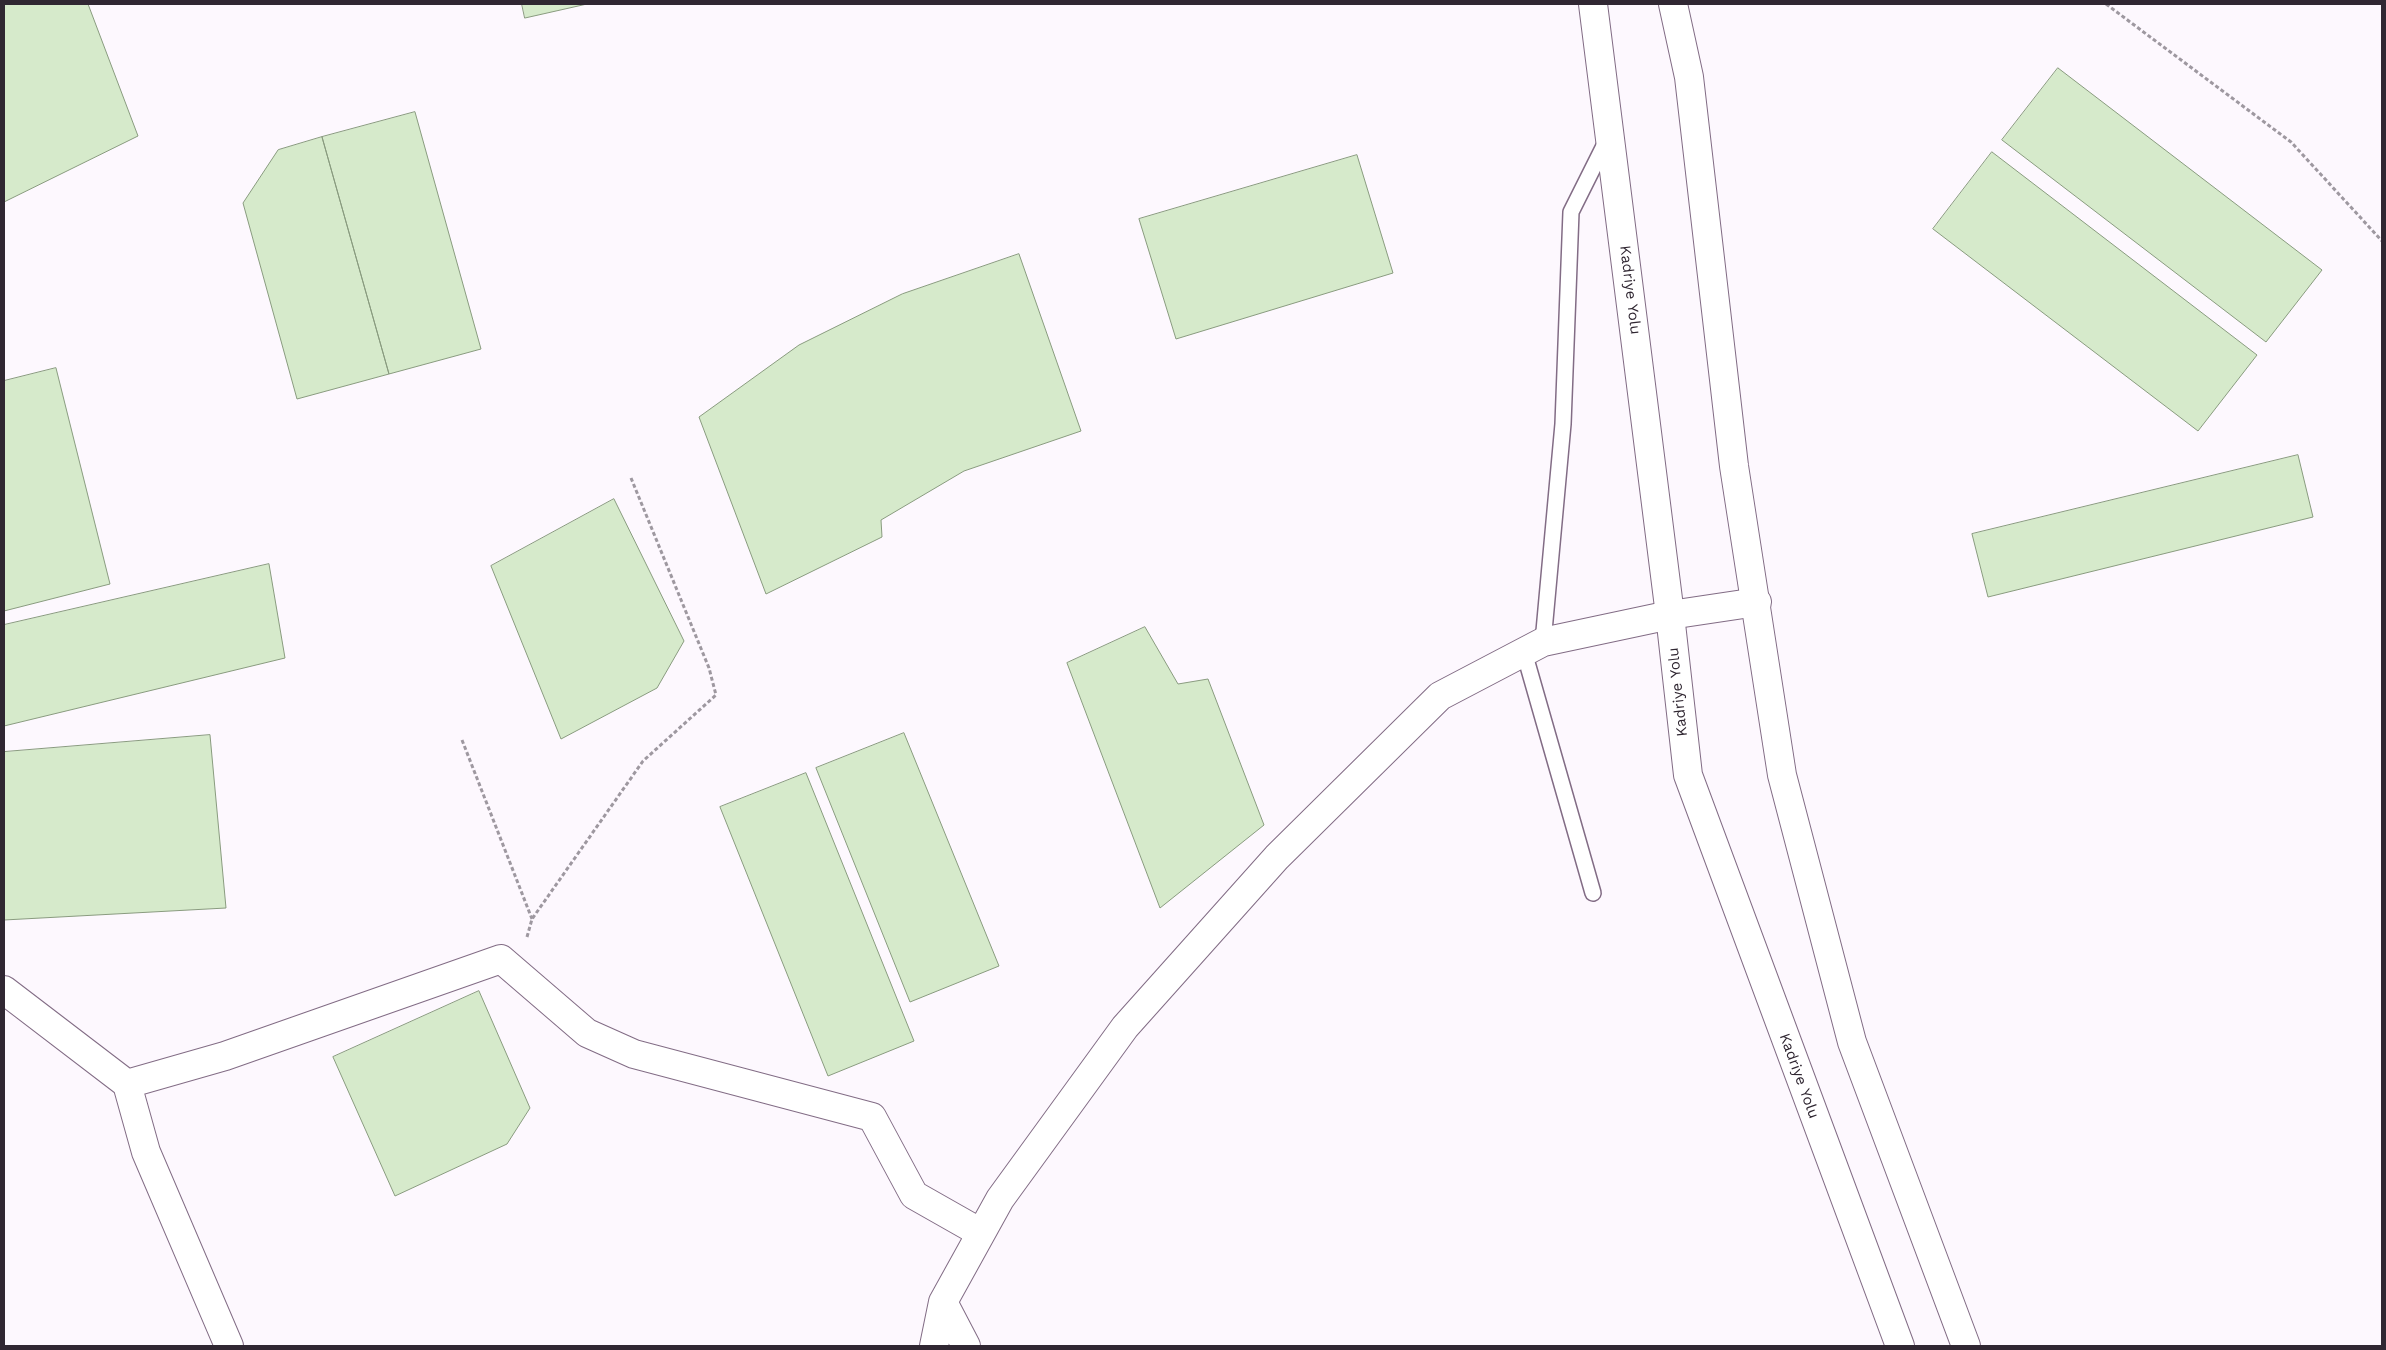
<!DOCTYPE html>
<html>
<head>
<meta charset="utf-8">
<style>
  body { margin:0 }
  #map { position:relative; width:2386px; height:1350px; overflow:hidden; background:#fdf8fe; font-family:"Work Sans",sans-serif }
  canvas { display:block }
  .frame { position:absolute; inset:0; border:5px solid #302732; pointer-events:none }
</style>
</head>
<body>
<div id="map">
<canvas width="2386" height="1350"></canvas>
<div class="frame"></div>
</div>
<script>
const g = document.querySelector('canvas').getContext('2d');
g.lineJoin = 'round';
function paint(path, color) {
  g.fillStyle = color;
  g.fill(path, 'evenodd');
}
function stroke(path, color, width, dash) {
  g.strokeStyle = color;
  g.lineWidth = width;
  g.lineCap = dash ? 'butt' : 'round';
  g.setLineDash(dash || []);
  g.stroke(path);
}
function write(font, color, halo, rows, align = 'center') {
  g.font = font + ' "Work Sans",sans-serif';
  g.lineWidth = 4;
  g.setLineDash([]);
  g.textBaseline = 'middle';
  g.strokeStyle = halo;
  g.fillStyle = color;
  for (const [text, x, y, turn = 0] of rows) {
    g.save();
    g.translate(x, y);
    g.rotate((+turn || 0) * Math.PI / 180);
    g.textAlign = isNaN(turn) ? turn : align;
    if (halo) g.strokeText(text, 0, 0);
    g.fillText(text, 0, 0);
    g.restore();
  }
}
const building = new Path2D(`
  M4,4H88L138,136L4,202Z
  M522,4H587L525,18Z
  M2058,68L2322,270L2266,342L2002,140Z
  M415,112L481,349L389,374L322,137Z
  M322,137L389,374L297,399L243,203L278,150Z
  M1992,152L2257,355L2198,431L1933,229Z
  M1357,155L1393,273L1176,339L1139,219Z
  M1019,254L1081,431L964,471L881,520L882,537L766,594L699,417L799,345L902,294Z
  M56,368L110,584L4,611V381Z
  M2298,455L2313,517L1988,597L1972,534Z
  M614,499L684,641L657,688L561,739L491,566Z
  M269,564L285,658L4,726V625Z
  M1145,627L1178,684L1208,679L1264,825L1160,908L1067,663Z
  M904,733L999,966L910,1002L816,768Z
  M210,735L226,908L4,920V752Z
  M806,773L914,1041L828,1076L720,807Z
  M479,991L530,1108L507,1144L395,1196L333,1057Z`);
const path = new Path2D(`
  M2106,4L2291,142L2382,241
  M462,740L532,919
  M527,937L532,919L643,761L716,695L709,668L631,478`);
const lane = new Path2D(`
  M1543,642L1563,424L1571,212L1608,138
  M1524,652L1593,893`);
const street = new Path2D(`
  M4,990L127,1084L225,1056L501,959L587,1033L634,1054L872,1117L914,1195L981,1233
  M127,1084L146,1152L229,1346
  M943,1302L966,1346
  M934,1346L943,1302L1000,1199L1125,1027L1277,857L1440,696L1543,642L1670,615L1757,602`);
const secondary = new Path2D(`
  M1593,4L1670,615L1688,775L1900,1346
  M1673,4L1689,77L1734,466L1782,775L1852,1042L1966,1346`);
const streetNames = [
  ["Kadriye Yolu",1630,290,83],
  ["Kadriye Yolu",1678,692,-96],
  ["Kadriye Yolu",1799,1076,70]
];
paint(building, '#d6eacb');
stroke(building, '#899b7f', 1);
stroke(lane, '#826c85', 18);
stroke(street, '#826c85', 30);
stroke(secondary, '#826c85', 30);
stroke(path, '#9e98a0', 3, [4, 2.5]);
stroke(lane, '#fff', 15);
stroke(street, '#fff', 28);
stroke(secondary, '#fff', 28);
write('15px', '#302732', '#fff', streetNames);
</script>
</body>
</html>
